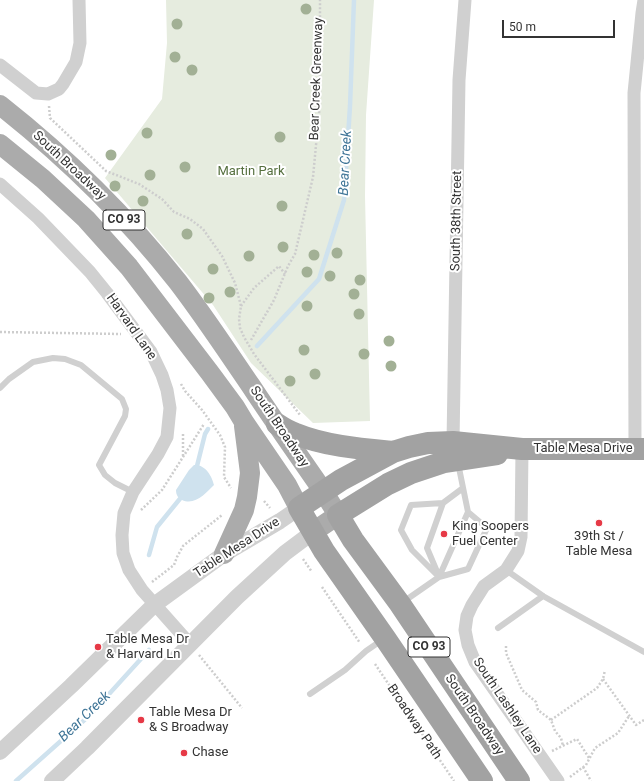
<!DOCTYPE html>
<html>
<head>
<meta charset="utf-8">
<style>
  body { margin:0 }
  #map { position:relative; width:644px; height:781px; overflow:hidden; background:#fff; font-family:Roboto,sans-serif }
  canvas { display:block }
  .scale { position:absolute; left:502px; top:20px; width:113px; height:18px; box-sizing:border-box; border:2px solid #333; border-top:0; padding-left:5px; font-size:12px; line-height:14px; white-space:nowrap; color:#333; -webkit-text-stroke:3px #fff; paint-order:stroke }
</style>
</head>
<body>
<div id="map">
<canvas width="644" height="781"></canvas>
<div class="scale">50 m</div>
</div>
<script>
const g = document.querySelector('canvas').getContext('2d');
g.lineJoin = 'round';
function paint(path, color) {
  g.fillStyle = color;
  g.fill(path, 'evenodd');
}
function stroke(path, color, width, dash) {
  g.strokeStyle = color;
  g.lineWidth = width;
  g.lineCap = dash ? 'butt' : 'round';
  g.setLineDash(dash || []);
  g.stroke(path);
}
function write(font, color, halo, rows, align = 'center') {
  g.font = font + ' Roboto,sans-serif';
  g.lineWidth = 4;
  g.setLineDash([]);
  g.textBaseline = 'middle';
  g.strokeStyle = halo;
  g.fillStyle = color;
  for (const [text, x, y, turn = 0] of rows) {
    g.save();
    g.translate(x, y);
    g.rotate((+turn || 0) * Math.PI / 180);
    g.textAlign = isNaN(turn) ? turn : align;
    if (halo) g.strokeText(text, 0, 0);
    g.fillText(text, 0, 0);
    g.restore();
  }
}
const green = new Path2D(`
  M166,0H374L366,115L365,196L370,421L313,423L251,363L213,305L105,178L162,99L167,43Z`);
const water = new Path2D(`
  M194,465C205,464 212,476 214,485C206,493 195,506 182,500C178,498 176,495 176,490L189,470Z`);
const stream = new Path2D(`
  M257,346L319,279L344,200L350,106L354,0
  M196,470L205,434L208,429
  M149,555L157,527L183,495
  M16,781L90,715L149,650`);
const path = new Path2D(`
  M49,106L50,118L106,171L139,184L162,199L174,212L190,219L203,229L222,256L235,283L241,306L239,319L240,328L244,337L254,354L300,415
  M241,306L254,288L279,266L285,274
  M0,332L121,334
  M251,340L274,300L288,266L295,254L313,177L320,103V0
  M181,384L185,391L202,410L220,435L225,447L224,477L231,488
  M183,434V457
  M264,501L270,508
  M141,510L162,490L204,424
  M303,559L312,572
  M152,582L174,565L177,557L183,546L222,515
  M322,587L360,643
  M506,646V653L522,690L536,702L538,710L551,720L555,731L561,738L563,746
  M199,655L242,708
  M375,664L454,781
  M603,679L636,725L644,720
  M551,720L597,688L603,679L605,670
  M552,751L577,739L589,758
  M583,767L591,781
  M570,777L586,765L595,748L618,733L629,716`);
const service = new Path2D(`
  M0,388L9,379L33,362L53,358L65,359L81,365L122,399L126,409L125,416L99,465L105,475L115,483L133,492
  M506,570L543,596L644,652
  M438,574L427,548L443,503L463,488
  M439,577L412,550L401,530L411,505L443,503
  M439,577L468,569L487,528L468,512
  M403,602L439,577L468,512L458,463
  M498,628L543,596
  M310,694L345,670L366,651L382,640`);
const minor = new Path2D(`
  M0,65L36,93L48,94L59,89L63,84L76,62L80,43L79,0
  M0,184L38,218L90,272L107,293L151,352L162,375L167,390L170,408L167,437L158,454L133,492L124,513L122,535L123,553L129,570L142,590L190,644
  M453,442L459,80L465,0
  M522,449L521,537L518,551L506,570L484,586L472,605L467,616L465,630L468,645L475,662L558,781
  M635,449L634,93L642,13L644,0`);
const tertiary = new Path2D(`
  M0,752L71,686L154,605L224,554L280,521L299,508
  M52,781L87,748L237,597L285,553L313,532`);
const primary = new Path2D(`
  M0,105C66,157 126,216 178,282C204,316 227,351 251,386C274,421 299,456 323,491L338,515L313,532
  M0,144L43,179L86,219L129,267L210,373L235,407L244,422L287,485L299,508
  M224,554L244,510L247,497L250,473L244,426`);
const trunk = new Path2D(`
  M277,424C283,428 290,432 296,434C325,446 362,449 393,452
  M497,454L444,462L411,473L388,484L338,515L353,540L400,604L519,781
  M482,781L385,638L324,551L299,508L341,480L393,452L409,447L428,443L453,442L522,449H644`);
const trees = [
  [306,9],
  [177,24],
  [175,57],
  [192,70],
  [147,133],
  [280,137],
  [111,155],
  [185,167],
  [150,175],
  [115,186],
  [143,201],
  [282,206],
  [187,234],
  [283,247],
  [337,253],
  [314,255],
  [249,256],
  [213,269],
  [307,272],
  [330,276],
  [360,280],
  [230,292],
  [354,294],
  [209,298],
  [307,306],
  [359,314],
  [389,341],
  [304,350],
  [364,354],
  [391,366],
  [315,374],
  [290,381]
];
const markers = [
  [599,523,4,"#e63946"],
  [444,534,4,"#e63946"],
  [98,647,4,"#e63946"],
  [141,720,4,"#e63946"],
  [184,753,4,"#e63946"]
];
const shields = [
  [124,220,42],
  [429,647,42]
];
const shieldNames = [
  ["CO 93",124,220],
  ["CO 93",429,647]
];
const streetNames = [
  ["Bear Creek Greenway",317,79,-88],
  ["South Broadway",69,166,43],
  ["South 38th Street",457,221,-89],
  ["Harvard Lane",131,327,55],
  ["South Broadway",279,427,56],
  ["Table Mesa Drive",583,449],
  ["Table Mesa Drive",237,548,-33],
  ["South Lashley Lane",507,706,56],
  ["South Broadway",474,715,56],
  ["Broadway Path",414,722,56]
];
const parkNames = [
  ["Martin Park",251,172]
];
const poiNames = [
  ["King Soopers",452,527],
  ["Fuel Center",452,542],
  ["39th St /",599,537,"center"],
  ["Table Mesa",599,552,"center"],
  ["Table Mesa Dr",106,640],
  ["& Harvard Ln",106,655],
  ["Table Mesa Dr",149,713],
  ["& S Broadway",149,728],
  ["Chase",192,753]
];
const waterNames = [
  ["Bear Creek",346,163,-87],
  ["Bear Creek",85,717,-44]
];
paint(green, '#e6ecdf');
paint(water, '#cfe2ee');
stroke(stream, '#cfe2ee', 4.5);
stroke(path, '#cdcdcd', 2.5, [2, 2]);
stroke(service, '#d0d0d0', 6);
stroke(minor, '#d0d0d0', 13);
stroke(tertiary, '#d0d0d0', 16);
stroke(primary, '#ababab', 20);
stroke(trunk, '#a2a2a2', 22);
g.fillStyle = '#a2b095';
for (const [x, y] of trees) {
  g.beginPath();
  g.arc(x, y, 5.5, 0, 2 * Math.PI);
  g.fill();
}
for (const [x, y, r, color] of markers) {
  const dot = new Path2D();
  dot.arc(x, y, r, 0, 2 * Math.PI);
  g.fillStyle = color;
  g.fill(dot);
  stroke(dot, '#fff', 1.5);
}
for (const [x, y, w] of shields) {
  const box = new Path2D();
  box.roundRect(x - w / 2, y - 10, w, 20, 3);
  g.fillStyle = '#fff';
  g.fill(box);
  stroke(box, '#333', 1);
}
write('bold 12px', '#333', null, shieldNames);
write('13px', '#333', '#fff', streetNames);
write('13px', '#56703f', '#fff', parkNames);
write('13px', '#333', '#fff', poiNames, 'left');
write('italic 14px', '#3f7597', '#fff', waterNames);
</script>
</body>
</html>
